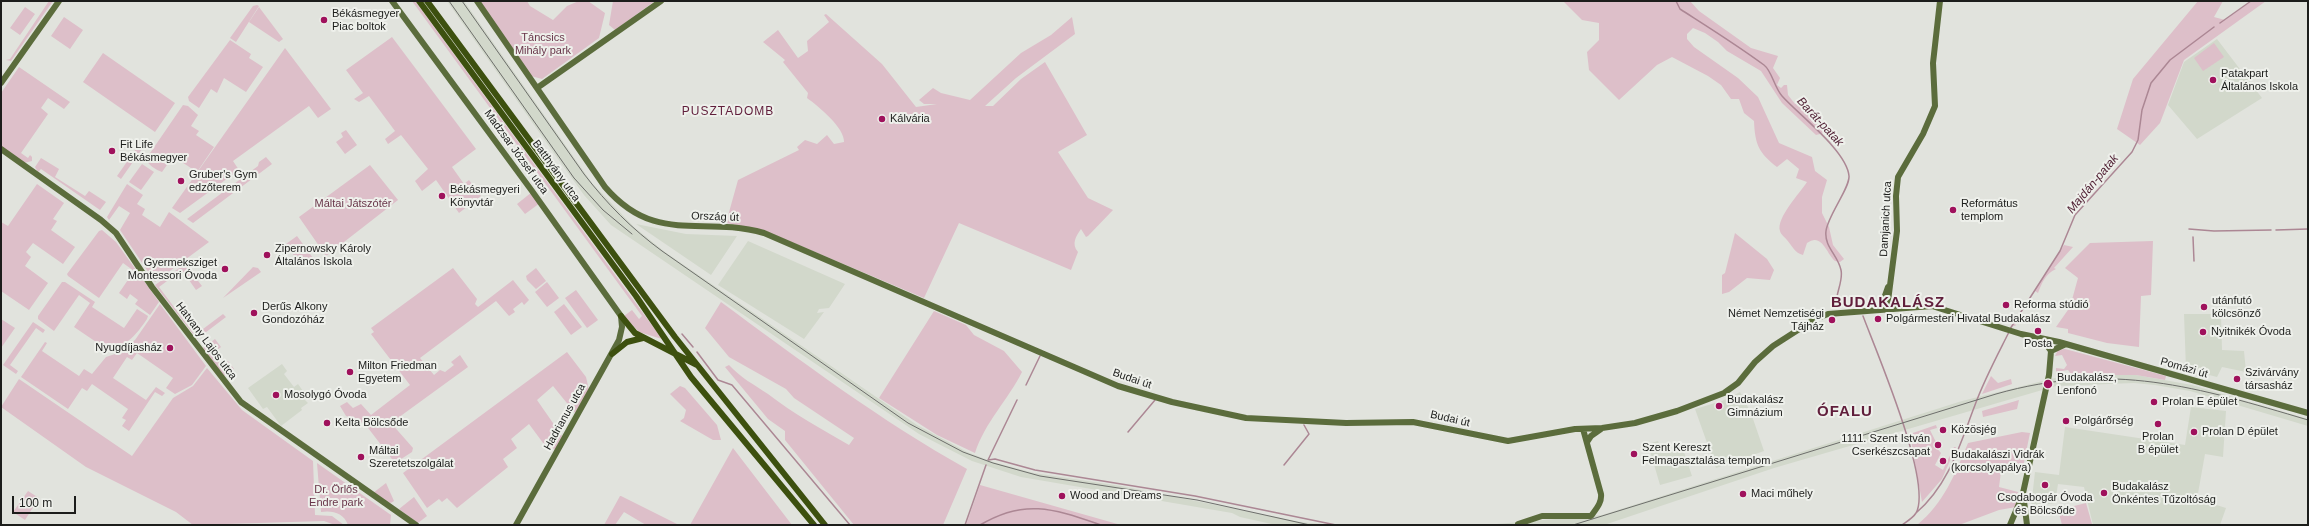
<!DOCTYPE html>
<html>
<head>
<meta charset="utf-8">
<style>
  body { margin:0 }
  #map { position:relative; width:2309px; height:526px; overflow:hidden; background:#e1e3dd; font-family:Helvetica,sans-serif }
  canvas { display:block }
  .frame { position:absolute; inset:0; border:2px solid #1c1d1b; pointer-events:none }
  .scale { position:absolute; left:12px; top:496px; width:64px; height:18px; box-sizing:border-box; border:2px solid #1c1d1b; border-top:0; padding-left:5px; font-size:12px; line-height:14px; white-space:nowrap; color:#1c1d1b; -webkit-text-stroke:3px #eef0eb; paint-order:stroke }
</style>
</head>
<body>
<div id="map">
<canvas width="2309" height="526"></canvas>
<div class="frame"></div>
<div class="scale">100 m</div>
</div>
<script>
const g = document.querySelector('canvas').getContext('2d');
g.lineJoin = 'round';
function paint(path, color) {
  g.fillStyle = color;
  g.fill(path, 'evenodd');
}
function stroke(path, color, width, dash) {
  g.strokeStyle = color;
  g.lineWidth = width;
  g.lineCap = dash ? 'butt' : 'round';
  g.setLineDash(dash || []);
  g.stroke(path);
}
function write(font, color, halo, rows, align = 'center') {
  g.font = font + ' Helvetica,sans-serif';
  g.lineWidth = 4;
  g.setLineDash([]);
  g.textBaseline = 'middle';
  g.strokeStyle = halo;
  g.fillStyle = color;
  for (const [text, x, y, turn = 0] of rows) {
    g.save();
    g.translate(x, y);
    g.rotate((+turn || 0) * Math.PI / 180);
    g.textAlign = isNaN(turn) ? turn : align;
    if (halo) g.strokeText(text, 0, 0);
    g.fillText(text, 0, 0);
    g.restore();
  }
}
const built = new Path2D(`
  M447,1H464L592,183L634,227L665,252L917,425L967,452L993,462L1034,473L1121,486L1301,522L1329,525H1276L1240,517L1232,513L1021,477L972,461L919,434L611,225L584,195L558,159Z
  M2217,39L2262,98L2197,139L2168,105L2184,62Z
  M636,224L686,234L737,236L711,275Z
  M748,241L845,284L829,308L819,309L817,313L824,312L804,339L718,285Z
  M2184,314H2221L2222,350L2244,351L2246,372L2222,367L2217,377L2186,369Z
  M282,364L287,371L284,374L294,387L298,384L303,391L299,394L308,403L301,408L302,410L281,426L267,407L263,409L248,388Z
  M2071,374L2136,375L2192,385L2308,419V426L2190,391L2155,385L2134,383L2056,386L1774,468L1604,525H1485L1602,515L1962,401Z
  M1740,392L1751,413L1764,451L1716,468L1695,409L1722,401Z
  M2191,407L2226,411L2223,457L2205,454L2197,499L2226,508L2220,525H2093L2084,487L2058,484L2055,503L2031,507L2035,472L2059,475L2065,427L2185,445Z
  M1658,441L1662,452L1682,446L1692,476L1660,485L1648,444Z`);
const green = new Path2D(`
  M49,1H53L11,61L6,60L10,59Z
  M412,1H415L662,339L639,332L624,316L632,310L639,319L642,316Z
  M480,1H527L530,6L553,20L567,6L579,1H588L605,13L599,38L542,79L531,76Z
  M613,1H655L615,30L609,25Z
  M1563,1H1690L1699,11L1751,48L1778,56L1773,68L1780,78L1777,85L1781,88L1784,85H1787L1788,95L1795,104L1802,100L1808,103L1810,116L1824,133L1816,135L1782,103L1761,71L1727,51L1718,42L1705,33L1693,28L1687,34V39L1694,47L1738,78L1758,97L1779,143L1812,157L1815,171L1827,180L1822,197V213L1829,227L1833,245L1844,259L1840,262L1835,261C1826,253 1822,232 1807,243L1803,255C1795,253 1792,246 1787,240C1785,237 1781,235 1780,231C1776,218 1800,193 1807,182L1796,178L1799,169L1787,159L1777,167C1759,153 1755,145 1754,121L1744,113L1739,99H1731L1721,85L1708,76L1672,57L1657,65L1619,100L1589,70L1587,52L1599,40V23L1582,20Z
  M2198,1H2223L2214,17L2225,20L2252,1H2266L2184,60L2160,123L2140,145L2117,129L2133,79Z
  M257,5L259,6L236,42L230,38L253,6Z
  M25,7L35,14L20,35L10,28Z
  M259,7L283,39L279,42L249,22Z
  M826,14L882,64L916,107L937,104H924L919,100L933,88L941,93L970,100L1021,53L1051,35L1072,17L1075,34L1016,78L985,106H993L1021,79L1045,62L1087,135L1058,152L1088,198L1113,210L1088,236L1086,237L1081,229C1076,236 1071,244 1078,252L1071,270L959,223L924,298L763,230L726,223L738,180L799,150L797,147L805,140L817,144L827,135L834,144L844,142C845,128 818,106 807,98L808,93L783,62L785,60L763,42L778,30L798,58L808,51L807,41L829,22L824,15Z
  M64,17L83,30L70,49L51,36Z
  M392,37L476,149L452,167L464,184L469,180L481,196L459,213L436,180L422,191L415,181L428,169L401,135L388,144L385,139L395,131L369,96L359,102L354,99L363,93L346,70Z
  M230,40L251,54L249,58L263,67L246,92L224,78L217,93L211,89L199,108L189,101L188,97Z
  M2214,43L2224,57L2203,71L2194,58Z
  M285,48L331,109L318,118L309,106L233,161L239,170L180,213L172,208Z
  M103,53L175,103L155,132L83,82Z
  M19,67L70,102L64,109L48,98L41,108L48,114L21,153L28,158L30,155L32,157V161L24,163L1,147V93Z
  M183,105L188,106L198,115L191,126L199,131L196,135L214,147L197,172L171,155L164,163L167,165L162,172C156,170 148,165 146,159Z
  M346,130L357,145L345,154L336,142L343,137L341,133Z
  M138,146L142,149L121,179L117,176Z
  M266,157L272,164L193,223L187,219L258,166L259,162Z
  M41,158L59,169L55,177L85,196L89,191L106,202L100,210L41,169L38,172L35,167Z
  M142,164L154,172L141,190L129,182Z
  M370,165L398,200L326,256L299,217Z
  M37,184L64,203L53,219L57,221L51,230L75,247L63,264L33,243L26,252L31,257L25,266L48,283L29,310L1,291V222L8,226Z
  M127,184L143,195L137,204L145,209L142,215L160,227L169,212L209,242L155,282L120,230L130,213L119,206L109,220L107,217Z
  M532,192L540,203L525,214L517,204Z
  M102,230L116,242L159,302L150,315L135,304L138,300L130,294L127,299L119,293L134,271L123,263L99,298L68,276L67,274L99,231Z
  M1735,233L1767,259L1774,270L1770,280L1747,278L1729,292L1722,294V275L1725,273Z
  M297,236L313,258L301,266L286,244Z
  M2153,241L2151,295L2141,296L2139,347L2107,343L2068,333V329L2056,327L2070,307L2078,278L2065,268L2090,243Z
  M2064,245L2073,247L2054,268L2056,269C2045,274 2042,283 2038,293L2035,291L2018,316L2021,318L2015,325L2016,326H2013L2018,316Z
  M185,264L202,286L196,290L182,270L159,287L195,335L223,314L226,317L197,339L155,285Z
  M253,267L258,268L261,272L223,298Z
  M453,268L477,299L475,304L478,307L513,280L529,300L524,305L522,302L513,309L515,312L509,316L496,301L420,358L434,375L440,370L445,372L454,365L451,362L460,355L468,367L391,423L413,448L412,452L395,463L365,424L346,416L340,406L347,402L353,408L361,404L371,415L410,385L371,334L374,332L371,328Z
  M536,268L546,281L536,289L527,280L526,276Z
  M62,282H65L95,302L92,307L124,328L137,309L148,316L147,319C136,335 128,345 108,350L74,327L90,303L79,295L54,331L38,319V316Z
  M547,282L559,298L547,307L535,292Z
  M576,290L598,320L587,328L565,298Z
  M721,302C801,361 881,421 967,469L943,525H854L785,440V431L768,419L725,367L729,365C741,378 753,384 768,394C794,414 821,429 849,445L854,438L794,398L786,389L729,357L705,328Z
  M160,304L206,366L192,385L175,394L166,388L173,378L137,353L132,360L127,357L113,378L146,400L156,387L165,393L162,396L155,392L129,431L122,426L126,420L122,418L128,409L92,384L87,391L82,388L68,409L21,377L45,342L47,343L42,351L79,376L84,369L92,374L106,357L118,353L135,340Z
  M564,304L582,327L571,335L554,312Z
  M934,311L966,325L974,335L1004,351L1022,372C1008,400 985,422 975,453L937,435L879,398Z
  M1,319L15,328L1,348Z
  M33,322L45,330L43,333L36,328L10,365L18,371L16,374L3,365Z
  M215,339L221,347L213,353L222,365L228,361L234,369L224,376L203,348Z
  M2065,349L2166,376L2165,380L2136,375H2078L2071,374L2068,370L2056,372V368L2064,369L2067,365L2062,355L2055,356L2058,350Z
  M567,352L586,377L589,390L575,413L553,386L537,400L562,436L555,450L551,446L549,451L529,424L511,439L517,448L503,459L508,467L457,508L447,498L442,502L439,499L427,508L403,473Z
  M207,368L242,410L313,461L315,515L332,516L344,525H335L324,521L193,525L176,512L86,467L1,407L19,379L132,456L173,398L193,386Z
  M1991,376L1998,383L2011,379L2012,384L1982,394Z
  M680,386L685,388L717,425L721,440H713L680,421L684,418L686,410L670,394Z
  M2019,400L2017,409L1983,417L1982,411Z
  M1936,425L1937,428L1930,430L1936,442L1934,445L1941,453L1935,465L1943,470L1954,447H1956L1942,479L1922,502L1910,434Z
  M2022,432L2030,433L2023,467L2002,464L1999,487L2018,492L2016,507L1999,510L1959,525H1917C1944,503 1955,474 1968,443Z
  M733,448L792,525H690Z
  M317,463L391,515L390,525H348C344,513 332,510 321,512Z
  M386,483L394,501C387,507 379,497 373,493Z
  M980,485L1121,525H966Z
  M28,491L39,498L25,520L13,512Z
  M620,496H621L679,525H646L624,512L615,525H604Z
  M414,497L427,516L418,523L399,509Z
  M2086,503L2092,524L2062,525L2058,510Z`);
const stream = new Path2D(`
  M1676,1L1680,9C1708,27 1737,45 1764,65C1772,71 1774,87 1782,96C1799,115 1847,151 1849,176C1850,188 1828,215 1826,231C1824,247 1838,255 1841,270C1843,279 1838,289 1837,297
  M2220,23L2251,1
  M2189,229L2214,231L2271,230
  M2276,230L2308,229
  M2193,237L2194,261
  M1863,316C1876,351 1933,483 1916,513C1913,518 1906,522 1902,525
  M2010,329L2060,251L2075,215L2132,152L2138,140L2142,110L2151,83L2170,60L2214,27
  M682,334L693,347
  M697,352L718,380L732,385L850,525
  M1026,385L1040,356
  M1128,432L1155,400
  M988,460L995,459L1035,470L1195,496L1336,525
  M988,460L1017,400
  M1284,465L1309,434L1304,425
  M1916,513C1949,485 1960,444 1975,405C1984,380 1997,356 2009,332
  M965,525L986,465
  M980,525C1025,498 1054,509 1101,525
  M1340,525H1345`);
const secondary = new Path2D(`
  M392,1L532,191L621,316L622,327L619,340L516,525
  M477,1L605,187C656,246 701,215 764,233L1118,386L1172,402L1246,418L1346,423L1413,422L1508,441L1575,429L1602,428L1635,423L1677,411L1724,393L1738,383L1755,362L1773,346L1815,319L1828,314L1932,306L2021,334L2059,342L2308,413
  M1,83L59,1
  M537,88L661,1
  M1,149L101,220L116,233L152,287L241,402L416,525
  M1891,309L1888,301L1897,231L1896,196L1898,177L1923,134L1935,106L1933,63L1940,1
  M1880,310L1888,287
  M2051,351L2066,344
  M1587,442L1591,436L1601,429
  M1518,524L1542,516H1591C1596,509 1602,503 1601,494L1583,429
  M2010,525L2021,499
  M2027,525L2023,493L2049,375L2051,351L2043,340`);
const primary = new Path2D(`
  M419,1L636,296L691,377L814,525
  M427,1L675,337L825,525
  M621,316L635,333L697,365
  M612,354L627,342L643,338`);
const tram = new Path2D(`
  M449,1L574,178L603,210L632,234
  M462,1L584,174C607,204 632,229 662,251L908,423L963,452L993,463L1040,476L1197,500L1310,525
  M1573,525L1996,394C2112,361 2197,387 2308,420`);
const markers = [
  [324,20,4,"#9f115c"],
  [2213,80,4,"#9f115c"],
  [882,119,4,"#9f115c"],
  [112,151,4,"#9f115c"],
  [181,181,4,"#9f115c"],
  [442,196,4,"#9f115c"],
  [1953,210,4,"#9f115c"],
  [267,255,4,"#9f115c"],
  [225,269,4,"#9f115c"],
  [2006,305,4,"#9f115c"],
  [2204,307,4,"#9f115c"],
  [254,313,4,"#9f115c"],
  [1878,319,4,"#9f115c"],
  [1832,320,4,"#9f115c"],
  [2038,331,4,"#9f115c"],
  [2203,332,4,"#9f115c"],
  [170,348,4,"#9f115c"],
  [350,372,4,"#9f115c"],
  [2237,379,4,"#9f115c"],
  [2048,384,5,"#9f115c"],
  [276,395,4,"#9f115c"],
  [2154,402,4,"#9f115c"],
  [1719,406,4,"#9f115c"],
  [2066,421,4,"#9f115c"],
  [327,423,4,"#9f115c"],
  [2158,424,4,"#9f115c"],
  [1943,430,4,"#9f115c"],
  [2194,432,4,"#9f115c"],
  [1938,445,4,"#9f115c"],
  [1634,454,4,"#9f115c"],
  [361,457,4,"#9f115c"],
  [1943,461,4,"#9f115c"],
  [2045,485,4,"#9f115c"],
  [2104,493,4,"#9f115c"],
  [1743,494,4,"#9f115c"],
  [1062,496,4,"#9f115c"]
];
const poiNames = [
  ["Békásmegyer",332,14],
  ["Piac boltok",332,27],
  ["Patakpart",2221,74],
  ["Általános Iskola",2221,87],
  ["Kálvária",890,119],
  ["Fit Life",120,145],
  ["Békásmegyer",120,158],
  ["Gruber's Gym",189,175],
  ["edzőterem",189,188],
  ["Békásmegyeri",450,190],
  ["Könyvtár",450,203],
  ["Református",1961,204],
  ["templom",1961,217],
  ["Zipernowsky Károly",275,249],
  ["Általános Iskola",275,262],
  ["Gyermeksziget",217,263,"right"],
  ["Montessori Óvoda",217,276,"right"],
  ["utánfutó",2212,301],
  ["kölcsönző",2212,314],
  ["Reforma stúdió",2014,305],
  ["Derűs Alkony",262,307],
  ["Gondozóház",262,320],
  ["Német Nemzetiségi",1824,314,"right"],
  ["Tájház",1824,327,"right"],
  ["Polgármesteri Hivatal Budakalász",1886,319],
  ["Nyitnikék Óvoda",2211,332],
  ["Posta",2038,344,"center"],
  ["Nyugdíjasház",162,348,"right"],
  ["Milton Friedman",358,366],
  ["Egyetem",358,379],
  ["Szivárvány",2245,373],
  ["társasház",2245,386],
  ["Budakalász,",2057,378],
  ["Lenfonó",2057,391],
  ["Mosolygó Óvoda",284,395],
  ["Budakalász",1727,400],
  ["Gimnázium",1727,413],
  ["Prolan E épület",2162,402],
  ["Polgárőrség",2074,421],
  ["Kelta Bölcsőde",335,423],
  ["Közösjég",1951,430],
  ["Prolan D épület",2202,432],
  ["Prolan",2158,437,"center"],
  ["B épület",2158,450,"center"],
  ["1111. Szent István",1930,439,"right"],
  ["Cserkészcsapat",1930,452,"right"],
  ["Szent Kereszt",1642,448],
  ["Felmagasztalása templom",1642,461],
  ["Máltai",369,451],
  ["Szeretetszolgálat",369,464],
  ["Budakalászi Vidrák",1951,455],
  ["(korcsolyapálya)",1951,468],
  ["Budakalász",2112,487],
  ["Önkéntes Tűzoltóság",2112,500],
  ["Maci műhely",1751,494],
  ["Wood and Dreams",1070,496],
  ["Csodabogár Óvoda",2045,498,"center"],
  ["és Bölcsőde",2045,511,"center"]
];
const parkNames = [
  ["Táncsics",543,38],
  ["Mihály park",543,51],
  ["Máltai Játszótér",353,204],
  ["Dr. Örlős",336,490],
  ["Endre park",336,503]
];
const streetNames = [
  ["Madzsar József utca",516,152,54],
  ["Batthyány utca",556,171,54],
  ["Ország út",715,217,2],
  ["Damjanich utca",1886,219,-87],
  ["Hatvany Lajos utca",206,341,53],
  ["Pomázi út",2184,368,16],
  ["Budai út",1132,379,19],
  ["Hadrianus utca",565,417,-61],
  ["Budai út",1450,419,13]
];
const neighbourhoodNames = [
  ["PUSZTADOMB",728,112]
];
const waterNames = [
  ["Barát-patak",1820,122,47],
  ["Majdán-patak",2093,184,-50]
];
const districtNames = [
  ["BUDAKALÁSZ",1888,303],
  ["ÓFALU",1845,412]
];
paint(built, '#d2d8cb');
paint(green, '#ddbfc9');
stroke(stream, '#ac8794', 1.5);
stroke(secondary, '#5b6c3c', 6);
stroke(primary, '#3d500f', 6);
stroke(tram, '#6d6e6b', 1);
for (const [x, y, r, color] of markers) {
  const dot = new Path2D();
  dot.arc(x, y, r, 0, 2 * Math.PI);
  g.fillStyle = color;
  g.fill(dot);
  stroke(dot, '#eef0eb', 1.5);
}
write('11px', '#1c1d1b', '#eef0eb', poiNames, 'left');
write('11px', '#69364a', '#eef0eb', parkNames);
write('11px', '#1c1d1b', '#eef0eb', streetNames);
g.letterSpacing = '1px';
write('12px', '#601e3b', '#eef0eb', neighbourhoodNames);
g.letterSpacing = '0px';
write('italic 12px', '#4f1f33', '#eef0eb', waterNames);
g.letterSpacing = '1px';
write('bold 15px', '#601e3b', '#eef0eb', districtNames);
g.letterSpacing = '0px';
</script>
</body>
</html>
